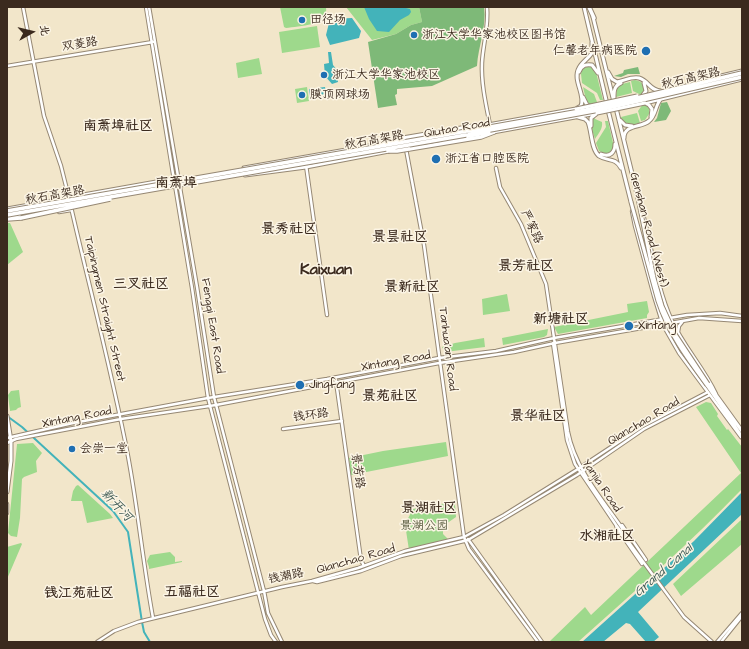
<!DOCTYPE html>
<html>
<head>
<meta charset="utf-8">
<style>
  body { margin:0 }
  #map { position:relative; width:749px; height:649px; overflow:hidden; background:#f2e6ca; font-family:"Architects Daughter","LXGW WenKai TC",sans-serif }
  canvas { display:block }
  .frame { position:absolute; inset:0; border:8px solid #3b2a1e; pointer-events:none }
  .north { position:absolute; left:12px; top:12px; width:40px; height:40px; -webkit-text-stroke:3px #fcf5e5; paint-order:stroke; rotate:82deg; font-size:11px; font-weight:700; line-height:16px; text-align:center; color:#3b2a1e }
  .north::after { content:''; display:block; margin:auto; width:14px; height:18px; background:#3b2a1e; clip-path:polygon(50% 0,100% 100%,50% 72%,0 100%) }
</style>
</head>
<body>
<div id="map">
<canvas width="749" height="649"></canvas>
<div class="frame"></div>
<div class="north">北</div>
</div>
<script>
const g = document.querySelector('canvas').getContext('2d');
g.lineJoin = 'round';
function paint(path, color) {
  g.fillStyle = color;
  g.fill(path, 'evenodd');
}
function stroke(path, color, width, dash) {
  g.strokeStyle = color;
  g.lineWidth = width;
  g.lineCap = dash ? 'butt' : 'round';
  g.setLineDash(dash || []);
  g.stroke(path);
}
function write(font, color, halo, rows, align = 'center') {
  g.font = font + ' "Architects Daughter","LXGW WenKai TC",sans-serif';
  g.lineWidth = 3;
  g.setLineDash([]);
  g.textBaseline = 'middle';
  g.strokeStyle = halo;
  g.fillStyle = color;
  for (const [text, x, y, turn = 0] of rows) {
    g.save();
    g.translate(x, y);
    g.rotate((+turn || 0) * Math.PI / 180);
    g.textAlign = isNaN(turn) ? turn : align;
    if (halo) g.strokeText(text, 0, 0);
    g.fillText(text, 0, 0);
    g.restore();
  }
}
const green = new Path2D(`
  M280,7H326C329,26 299,26 286,28L284,27Z
  M346,7H419L422,22L411,25L396,34L372,40Z
  M317,26L320,47L282,53L279,32Z
  M259,58L262,74L238,78L236,63Z
  M589,66L592,67L596,72L603,100H600L597,93L582,83L581,74L582,69Z
  M635,80C641,81 644,84 645,90L641,95L633,91L631,81Z
  M630,82L632,93L616,97L617,88L622,84Z
  M307,87L309,101L297,103L295,89Z
  M583,87L594,94L597,102L595,104L590,105L586,100Z
  M643,104L649,106V114L645,120L641,121L638,111Z
  M637,113L640,123C631,125 624,126 621,117Z
  M594,117L595,119L602,122C603,129 598,134 595,139C593,132 589,123 594,117Z
  M605,121H608L614,147V150L608,155L599,151L596,143L606,127Z
  M7,223H10L23,252L7,265Z
  M507,294L510,311L483,315L482,299Z
  M647,301L649,312L647,315V318L558,334L554,327L628,312L627,304Z
  M548,329L547,335L544,337L503,345L502,338Z
  M484,338L485,347L445,352L442,347L455,343Z
  M19,390L21,407L18,408L16,410L10,411L8,395L11,391Z
  M706,402L711,403L718,414L717,416L727,430L728,429L742,447V489C690,543 634,592 578,642H549L585,607L591,615L741,473L696,407Z
  M446,442L448,456L351,475L349,458L383,451Z
  M33,443L42,453L36,461L37,472L24,477L22,479L20,518L17,537L11,536L8,533L17,444Z
  M78,485L110,514L113,518L87,523L82,501H71L73,491L76,486Z
  M452,502L455,505L456,517L443,526V534L450,541L409,550L405,524L413,509Z
  M742,519V544L681,596L673,584Z
  M21,543L22,544L7,579V547Z
  M170,552L175,557V562L182,561V562L149,569V567L147,561L150,555Z`);
const forest = new Path2D(`
  M419,7H484C487,26 478,47 477,66L432,86L397,89V94L395,95L397,105L378,108L368,42L396,34L411,25L422,22Z
  M638,67L640,74H628L621,77L614,76L623,73L624,70Z
  M667,102L671,111L666,120L654,122L657,118L661,103Z`);
const water = new Path2D(`
  M364,7H402L410,9L411,12L409,15L400,20L389,32L377,31L369,19Z
  M352,18L361,31L359,38L330,45L326,35L330,19Z
  M328,52H331L333,65L337,70L338,82L332,84L325,76L324,64L329,63Z
  M325,87L326,94L310,96L309,89Z
  M742,492V514L638,612L659,637L653,642H646L630,624L626,623L603,642H582L694,541Z`);
const canal = new Path2D(`
  M7,416L22,427L113,511L128,532L142,622L144,632L150,642`);
const secondary = new Path2D(`
  M23,7L44,116L61,166L69,198
  M146,7L174,180
  M149,7L197,287L214,397L264,591L268,613L282,642
  M487,7C489,26 483,44 482,63C481,83 486,105 490,125
  M7,66L153,42
  M406,149L424,245L464,537L469,549L538,642
  M305,158L327,315
  M496,168L500,187L521,224L546,284L568,432C575,468 601,498 622,528L623,532
  M175,185L192,288L208,398L265,619L271,635L276,642
  M71,207C90,290 112,372 128,456C138,509 143,564 153,618
  M642,210C652,247 656,286 672,321C684,347 704,368 716,394
  M632,211L635,226L654,296L663,325L679,353L741,437
  M59,212L71,210
  M678,332L679,326L683,321
  M553,343L567,440L575,464L616,525L684,617L712,642
  M336,381L361,560L364,566
  M283,429L342,421
  M7,438L73,423L208,398L327,379L439,358L496,351L554,338L687,315L720,313L742,316
  M7,443L16,439L121,419L216,405L439,363L514,352L555,343L688,320L699,318L742,321
  M7,504V513
  M616,525L617,528L642,564
  M622,525L646,560
  M468,539L542,642
  M313,581L317,582L361,571L401,556L468,540L577,475L644,429L710,395
  M97,642L114,631L138,622L282,587L312,581L358,568L405,551L464,537L504,515L578,469L643,426L708,392
  M717,642L742,613
  M721,642L742,616`);
const primary = new Path2D(`
  M584,7L607,104
  M593,17L614,102
  M579,72C582,65 586,64 592,65L598,73
  M608,72L612,79L617,82C624,81 632,76 639,78C649,81 649,90 661,91
  M717,77L742,71
  M643,95L646,91L644,83
  M583,97L587,105L590,106
  M614,98C614,91 614,86 621,83
  M645,103L742,79
  M645,103L649,105L652,109L651,117
  M616,108L638,198
  M608,110L631,202
  M578,117L585,119L588,122C592,132 591,149 599,156C608,162 615,157 621,168
  M620,120L625,125L632,126
  M488,125L576,109L581,106C586,95 572,80 579,68C582,62 588,59 592,53V42
  M591,126V118L596,114
  M493,132L597,113
  M624,138C624,124 641,128 649,121C656,116 655,105 661,99
  M399,141L423,136
  M442,141L487,133
  M406,148L420,145
  M601,154C610,158 615,152 615,144
  M244,168L380,144
  M245,175L306,167L389,151
  M7,209L80,196
  M7,217L52,210
  M708,384L742,431
  M707,385L742,437
  M7,416L11,441V461L7,492`);
const highway = new Path2D(`
  M589,7L594,18
  M467,131L490,127
  M466,135L490,130
  M404,138L486,124L490,125
  M409,149L481,137L494,132
  M79,196L169,180
  M7,219L21,218`);
const primaryBridge = new Path2D(`
  M576,109L637,96
  M597,113L645,103
  M638,198L654,278L662,306L675,334L708,384
  M631,202L658,301C668,332 687,358 707,385`);
const highwayBridge = new Path2D(`
  M490,127L586,110L742,73
  M490,130L599,110L742,77
  M378,145L404,138
  M388,151H397L409,149
  M169,180L184,178
  M7,211L467,131
  M7,215L466,135
  M21,218L110,199`);
const markers = [
  [302,20,4,"#1f6fb2"],
  [414,35,4,"#1f6fb2"],
  [646,51,5,"#1f6fb2"],
  [324,75,4,"#1f6fb2"],
  [302,95,4,"#1f6fb2"],
  [436,159,5,"#1f6fb2"],
  [629,326,5,"#1f6fb2"],
  [300,385,5,"#1f6fb2"],
  [72,449,4,"#1f6fb2"]
];
const poiNames = [
  ["田径场",310,20],
  ["浙江大学华家池校区图书馆",422,35],
  ["仁馨老年病医院",637,51,"right"],
  ["浙江大学华家池校区",332,75],
  ["膜顶网球场",310,95],
  ["浙江省口腔医院",445,159],
  ["Xintang",638,326],
  ["Jingfang",309,385],
  ["会崇一堂",80,449]
];
const streetNames = [
  ["双菱路",80,45,-9],
  ["秋石高架路",691,79,-13],
  ["Qiutao Road",457,129,-10],
  ["秋石高架路",374,141,-10],
  ["秋石高架路",55,196,-10],
  ["严家路",531,227,65],
  ["Genshan Road (West)",648,230,75],
  ["Taipingmen Straight Street",104,309,77],
  ["Fengqi East Road",212,326,81],
  ["Tanhua'an Road",447,349,83],
  ["Xintang Road",396,362,-10],
  ["钱环路",311,416,-8],
  ["Xintang Road",77,418,-11],
  ["Qianchao Road",644,422,-31],
  ["景芳路",357,471,82],
  ["Yanjia Road",601,486,56],
  ["Qianchao Road",356,560,-16],
  ["钱潮路",286,577,-12]
];
const parkNames = [
  ["景湖公园",424,526]
];
const waterNames = [
  ["新开河",116,506,47],
  ["Grand Canal",664,571,-41]
];
const quarterNames = [
  ["南萧埠社区",118,127],
  ["南萧埠",176,184],
  ["景秀社区",289,230],
  ["景昙社区",400,238],
  ["景芳社区",526,267],
  ["三叉社区",141,285],
  ["景新社区",412,288],
  ["新塘社区",561,320],
  ["景苑社区",390,397],
  ["景华社区",538,417],
  ["景湖社区",429,509],
  ["水湘社区",607,537],
  ["五福社区",192,593],
  ["钱江苑社区",79,594]
];
const districtNames = [
  ["Kaixuan",326,271]
];
paint(green, '#9ed98c');
paint(forest, '#7eb978');
paint(water, '#43b3ba');
stroke(canal, '#43b3ba', 2);
stroke(secondary, '#968874', 4.5);
stroke(primary, '#968874', 5);
stroke(highway, '#968874', 5.5);
stroke(secondary, '#fff', 2.5);
stroke(primary, '#fff', 3);
stroke(highway, '#fff', 3.5);
stroke(primaryBridge, '#968874', 5, []);
stroke(highwayBridge, '#968874', 5.5, []);
stroke(primaryBridge, '#fff', 3);
stroke(highwayBridge, '#fff', 3.5);
for (const [x, y, r, color] of markers) {
  const dot = new Path2D();
  dot.arc(x, y, r, 0, 2 * Math.PI);
  g.fillStyle = color;
  g.fill(dot);
  stroke(dot, '#fcf5e5', 1.5);
}
write('12px', '#3b2a1e', '#fcf5e5', poiNames, 'left');
write('12px', '#3b2a1e', '#fcf5e5', streetNames);
write('12px', '#54563a', '#fcf5e5', parkNames);
write('italic 13px', '#3e5a55', '#fcf5e5', waterNames);
write('bold 14px', '#3b2a1e', '#fcf5e5', quarterNames);
write('bold 16px', '#3b2a1e', '#fcf5e5', districtNames);
</script>
</body>
</html>
